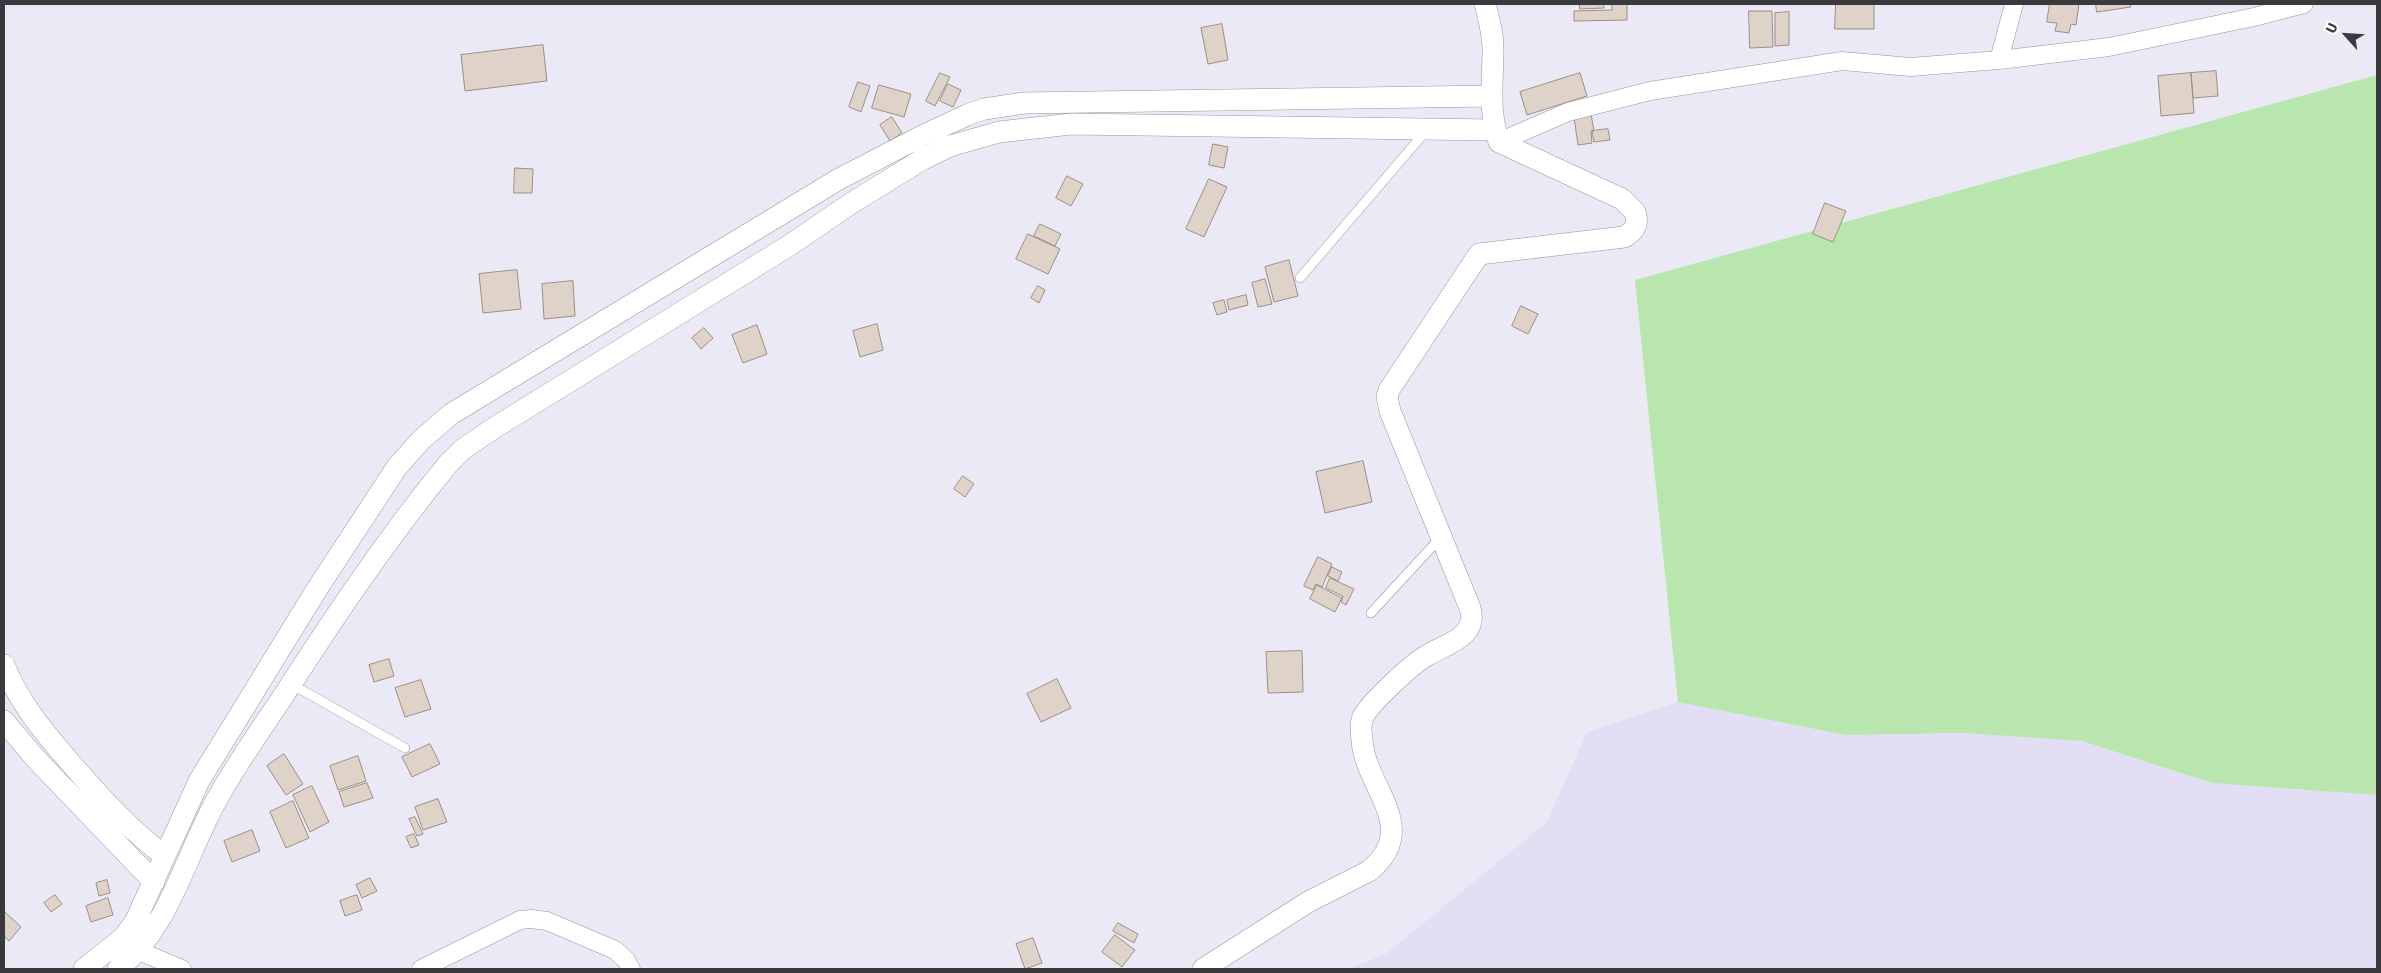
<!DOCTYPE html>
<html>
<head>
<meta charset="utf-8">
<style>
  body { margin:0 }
  #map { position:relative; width:2381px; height:973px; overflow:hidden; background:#ece9f7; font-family:"Fira Sans",sans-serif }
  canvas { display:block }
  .frame { position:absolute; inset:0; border:5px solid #3a393e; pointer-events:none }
  .north { position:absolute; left:2321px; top:10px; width:50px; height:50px; -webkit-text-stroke:4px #fff; paint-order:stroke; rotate:296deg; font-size:14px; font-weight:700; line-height:20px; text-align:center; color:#3a393e }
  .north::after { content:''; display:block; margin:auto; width:18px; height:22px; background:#3a393e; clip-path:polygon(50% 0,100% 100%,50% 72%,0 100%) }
</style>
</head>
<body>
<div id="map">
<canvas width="2381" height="973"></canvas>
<div class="frame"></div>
<div class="north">U</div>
</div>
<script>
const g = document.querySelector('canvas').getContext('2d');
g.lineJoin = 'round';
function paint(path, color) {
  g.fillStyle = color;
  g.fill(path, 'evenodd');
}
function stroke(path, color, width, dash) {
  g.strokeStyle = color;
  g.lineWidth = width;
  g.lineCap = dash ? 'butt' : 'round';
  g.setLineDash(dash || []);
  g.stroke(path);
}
const built = new Path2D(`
  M1678,702L1846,735L1964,733L2082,741L2212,783L2377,795V969H1349L1387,953L1547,822L1587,732Z`);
const green = new Path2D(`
  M2377,75V795L2212,783L2082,741L1964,733L1846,735L1678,702L1635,280Z`);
const building = new Path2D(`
  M1580,4H1604V8L1580,9Z
  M1612,4H1627V20L1574,21V11L1612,10Z
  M1836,4H1874V29H1835Z
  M2050,4H2087H2079L2076,25L2071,24L2069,33L2055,31L2057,23L2047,22Z
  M2096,4H2130L2131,7L2097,12Z
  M1749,11H1772L1773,47L1750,48Z
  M1789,12V45L1775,46V13Z
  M1222,24L1228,60L1208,64L1201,28Z
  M543,45L547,81L465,91L461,55Z
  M2216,71L2218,96L2193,98L2191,73Z
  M940,73L950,77L935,106L926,101Z
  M1580,73L1587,96L1527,115L1520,92Z
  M2191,73L2194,113L2161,116L2158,76Z
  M858,82L870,86L861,112L849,107Z
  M948,84L961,90L953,107L940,101Z
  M879,85L911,94L904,117L872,108Z
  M1591,114L1594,131H1591L1592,143L1578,145L1574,117Z
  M892,117L902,133L890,141L880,125Z
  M1608,129L1610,140L1594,142L1592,131Z
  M1213,144L1228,147L1224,168L1209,165Z
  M515,168L533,169L532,193H514Z
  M1067,176L1083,184L1071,206L1056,198Z
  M1209,179L1227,187L1204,237L1186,229Z
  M1825,203L1846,211L1833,242L1813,234Z
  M1040,224L1061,234L1055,246L1034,236Z
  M1028,234L1060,249L1048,274L1016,259Z
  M1289,260L1298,296L1274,302L1265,267Z
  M517,270L521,309L483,313L479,274Z
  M1265,279L1272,304L1258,307L1252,283Z
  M573,281L575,316L544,319L542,284Z
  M1038,286L1045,290L1039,303L1031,298Z
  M1246,295L1248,305L1229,310L1227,300Z
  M1224,300L1227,312L1217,315L1213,303Z
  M1521,306L1538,314L1528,334L1512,326Z
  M877,324L883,350L860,357L853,331Z
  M757,325L767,354L743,363L732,335Z
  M704,328L713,338L701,349L692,338Z
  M1363,461L1372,502L1325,513L1316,472Z
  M963,476L974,484L965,497L954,489Z
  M1318,557L1332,564L1322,587L1316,584L1313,590L1304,586Z
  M1332,567L1342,572L1338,581L1328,576Z
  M1330,578L1354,589L1346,605L1341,602L1343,596L1326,588Z
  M1317,585L1342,598L1335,612L1310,599Z
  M1302,651L1303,692L1268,693L1266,652Z
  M389,659L394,676L374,682L369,665Z
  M1057,679L1071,708L1041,722L1027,694Z
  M421,680L431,709L405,717L395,688Z
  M430,744L440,764L412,777L402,757Z
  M284,754L303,784L286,795L267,766Z
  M358,756L366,781L338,790L330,766Z
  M367,783L373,798L344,807L339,792Z
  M312,786L329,822L310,832L293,795Z
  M438,799L447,822L423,830L415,807Z
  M293,801L309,838L286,848L270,812Z
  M415,817L423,834L417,836L409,819Z
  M252,830L260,851L232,862L224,841Z
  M414,834L419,845L411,848L406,837Z
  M370,878L377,891L362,898L356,885Z
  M107,880L110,893L99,896L96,883Z
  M55,895L62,904L51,912L44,903Z
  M357,895L362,910L345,916L340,901Z
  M108,898L113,915L91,922L86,906Z
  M4,911L21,927L9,941L4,936Z
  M1118,923L1138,934L1134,943L1113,931Z
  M1115,935L1135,950L1122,967L1102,952Z
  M1033,938L1042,963L1025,969L1016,944Z`);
const service = new Path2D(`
  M1300,278L1426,131
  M1371,613L1441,537
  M291,684L405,748`);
const minor = new Path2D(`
  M1999,60L2014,4
  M1499,142L1568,112L1650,91L1842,61L1911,67L1999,60L2109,47L2254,17L2304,4
  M139,951L182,969
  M421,969L520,920L531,919L547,921L615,950L626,960L631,969`);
const tertiary = new Path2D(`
  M4,665C20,705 47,736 75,768C103,800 131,831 165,856
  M4,721L36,759L154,882
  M84,969L123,938L135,922L199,781L317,589L397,467L421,440L451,414L839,179L922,136L967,115L984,109L1024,103L1491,96
  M118,969C172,926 186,851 220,794C239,760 262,728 284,695C335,616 388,537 448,464L463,449L494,428L790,245L850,204L923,159L950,146L999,132L1071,124L1495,130
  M1203,969L1308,902L1369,871C1422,828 1365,788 1362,740C1361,733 1360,724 1363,717C1370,703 1412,664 1426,656C1437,649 1456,643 1465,633C1472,625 1473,618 1470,608L1390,411L1387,397L1389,390L1479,254L1624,237C1635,231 1639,224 1635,212L1622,199L1499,142C1488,111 1493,81 1493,49C1493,34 1489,19 1485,4`);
paint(built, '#e2def3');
paint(green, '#b9e5ae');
paint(building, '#ded2c9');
stroke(building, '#9a8f86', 1);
stroke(service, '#9795a1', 10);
stroke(minor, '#9795a1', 19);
stroke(tertiary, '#9795a1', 22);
stroke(service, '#fff', 9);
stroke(minor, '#fff', 18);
stroke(tertiary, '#fff', 21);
</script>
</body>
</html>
